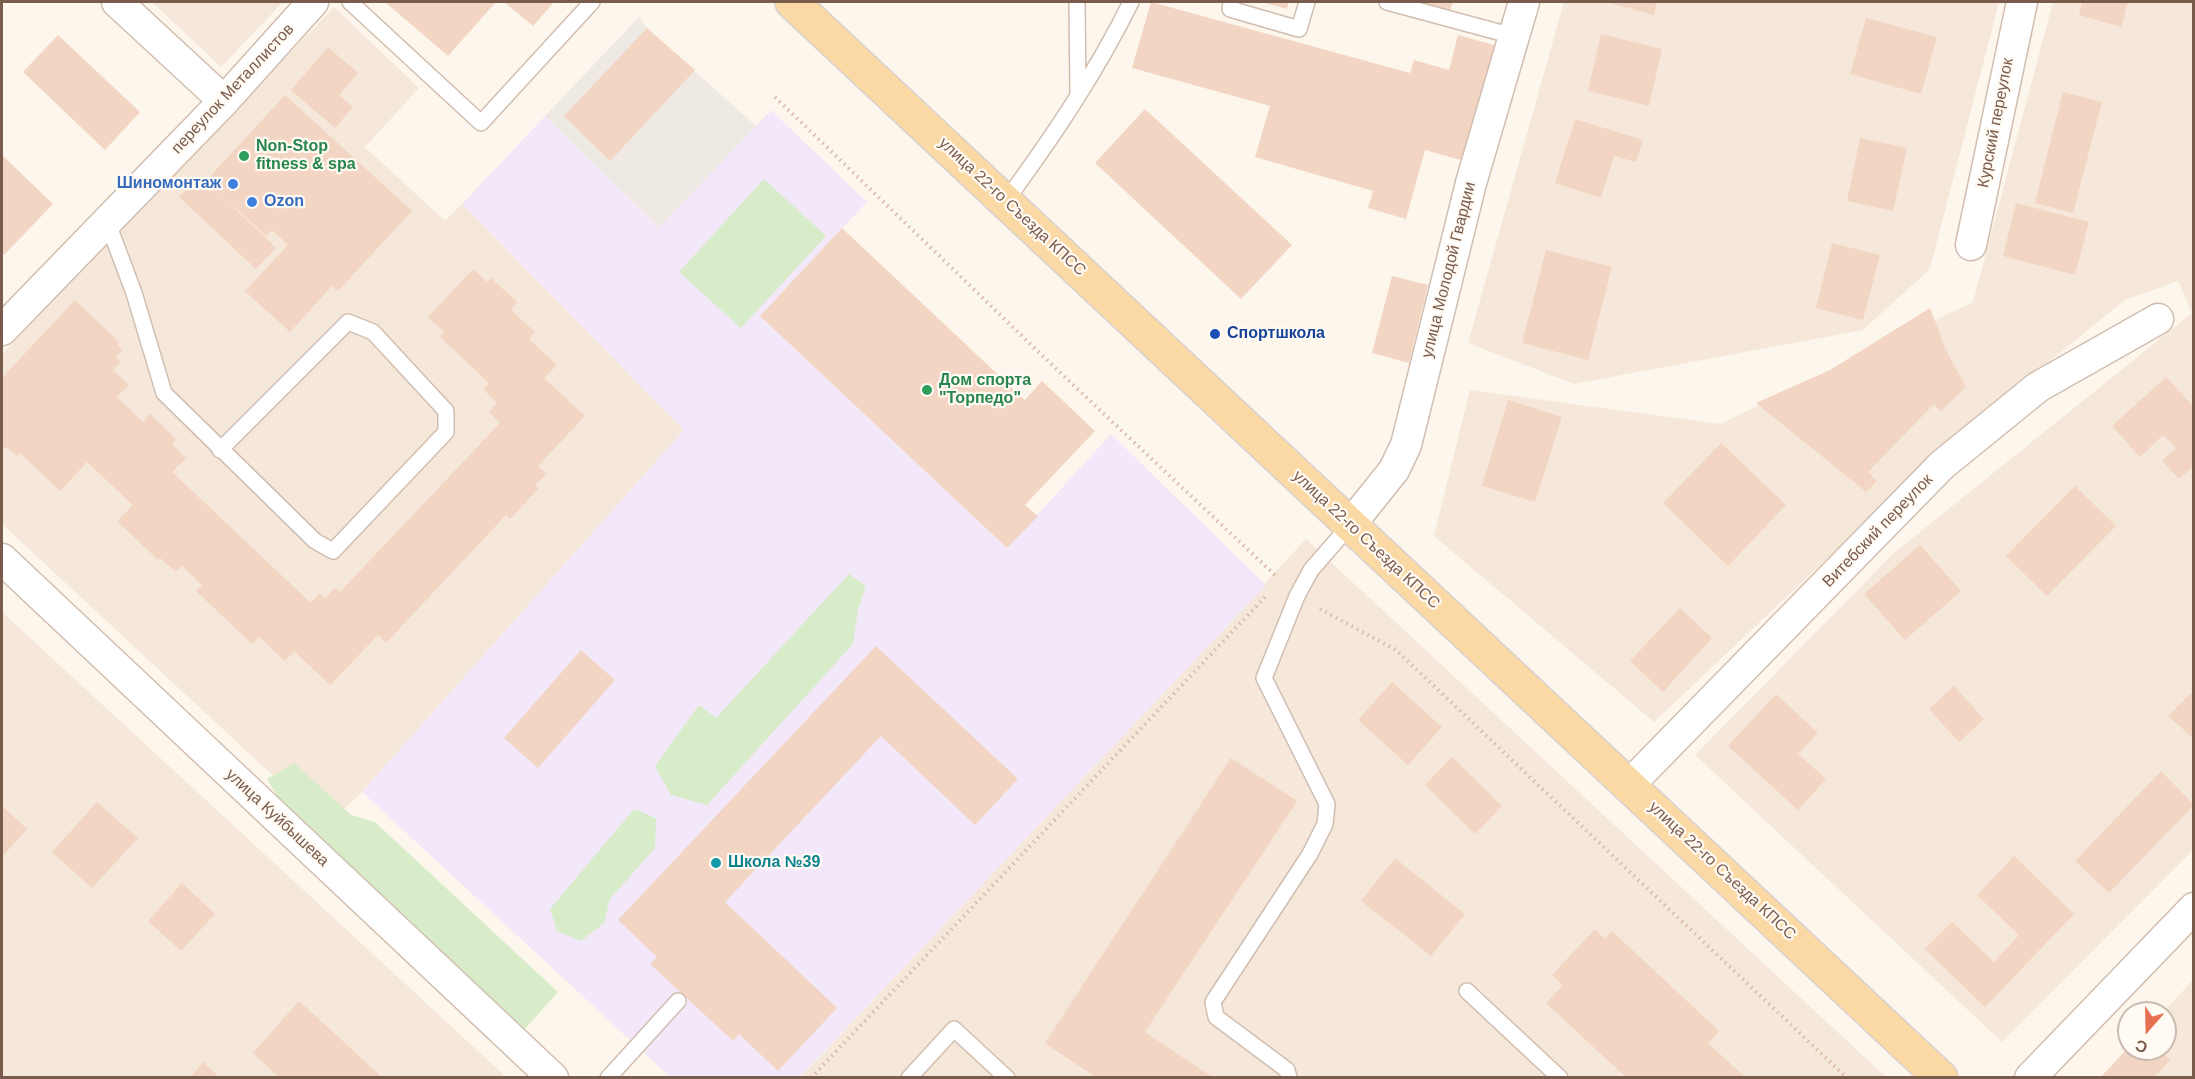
<!DOCTYPE html>
<html>
<head>
<meta charset="utf-8">
<style>
  body { margin:0 }
  #map { position:relative; width:2195px; height:1079px; overflow:hidden; background:#fdf6ec; font-family:Helvetica,sans-serif }
  canvas { display:block }
  .frame { position:absolute; inset:0; border:3px solid #7a5c4d; pointer-events:none }
  .north { position:absolute; left:2117px; top:1001px; width:60px; height:60px; box-sizing:border-box; background:#fffaf3; border:2px solid #cabbb1; border-radius:50%; rotate:200deg; font-size:16px; font-weight:700; line-height:24px; text-align:center; color:#7a5c4d }
  .north::after { content:''; display:block; margin:auto; width:21px; height:27px; background:#e76f51; clip-path:polygon(50% 0,100% 100%,50% 72%,0 100%) }
</style>
</head>
<body>
<div id="map">
<canvas width="2195" height="1079"></canvas>
<div class="frame"></div>
<div class="north">С</div>
</div>
<script>
const g = document.querySelector('canvas').getContext('2d');
g.lineJoin = 'round';
function paint(path, color) {
  g.fillStyle = color;
  g.fill(path, 'evenodd');
}
function stroke(path, color, width, dash) {
  g.strokeStyle = color;
  g.lineWidth = width;
  g.lineCap = dash ? 'butt' : 'round';
  g.setLineDash(dash || []);
  g.stroke(path);
}
function write(font, color, halo, rows, align = 'center') {
  g.font = font + ' Helvetica,sans-serif';
  g.lineWidth = 4.5;
  g.setLineDash([]);
  g.textBaseline = 'middle';
  g.strokeStyle = halo;
  g.fillStyle = color;
  for (const [text, x, y, turn = 0] of rows) {
    g.save();
    g.translate(x, y);
    g.rotate((+turn || 0) * Math.PI / 180);
    g.textAlign = isNaN(turn) ? turn : align;
    if (halo) g.strokeText(text, 0, 0);
    g.fillText(text, 0, 0);
    g.restore();
  }
}
const residential = new Path2D(`
  M152,2H283L221,67Z
  M1564,2H1999L1930,269L1863,330L1574,384L1468,343Z
  M2053,2H2193V850L2002,1042L1695,755L1894,553L2192,313L2178,281L2125,300L1957,436L1654,722L1434,536L1470,390L1720,424L1973,302Z
  M334,7L419,88L365,147L445,221L462,204L684,430L362,792L327,826L2,524V354Z
  M1306,539L1886,1077L800,1078Z
  M2,612L503,1074L504,1077H2Z
  M2193,980V1077L2100,1078L2129,1047L2165,1049V1013H2162Z`);
const industrial = new Path2D(`
  M639,17L647,28L756,126L659,228L545,116Z`);
const education = new Path2D(`
  M771,110L867,202L760,316L1007,548L1111,434L1266,585L800,1077H670L362,792L684,430L462,204L545,116L659,228Z`);
const green = new Path2D(`
  M764,179L826,236L741,328L679,272Z
  M849,574L866,586L858,610L853,644L707,805L671,795L655,766L699,705L716,718Z
  M294,763L351,815L375,822L558,992L525,1029L282,804L267,779Z
  M634,809L656,818L655,848L610,899L604,923L581,941L557,931L550,909Z`);
const building = new Path2D(`
  M385,2H496L448,56Z
  M504,2H554L533,26Z
  M1151,2L1410,73L1414,60L1449,70L1458,35L1497,46L1464,161L1425,150L1406,219L1368,208L1373,191L1255,157L1270,106L1132,68Z
  M1261,2H1289L1287,9Z
  M1410,2H1453L1449,13Z
  M1614,2H1657L1654,15L1613,4Z
  M2082,2H2128L2121,27L2079,15Z
  M1866,18L1937,37L1921,94L1850,74Z
  M647,28L695,70L610,161L564,116Z
  M1601,34L1662,49L1649,106L1588,91Z
  M58,35L140,112L105,150L23,72Z
  M328,47L358,73L339,95L353,107L335,128L291,90Z
  M2063,92L2102,102L2073,213L2035,203Z
  M285,95L412,211L338,291L332,286L290,332L245,291L288,245L272,230L266,236L212,186L276,248L256,269L179,197L199,175L205,182Z
  M1145,109L1292,245L1241,299L1095,163Z
  M1575,119L1643,140L1636,162L1614,156L1601,198L1555,183Z
  M1860,138L1907,148L1893,211L1847,201Z
  M2,155L53,204L4,255L2,253Z
  M2016,203L2089,222L2075,275L2003,256Z
  M842,228L1025,400L1042,381L1095,431L1025,505L1038,516L1007,548L760,316Z
  M1832,243L1880,255L1863,320L1816,308Z
  M1546,250L1612,267L1588,360L1522,343Z
  M473,269L487,282L491,278L517,302L511,310L535,332L529,339L557,365L544,378L585,416L538,466L546,474L535,485L539,488L510,519L506,515L386,643L378,635L330,685L294,651L285,661L259,637L252,644L196,591L202,585L182,566L176,572L160,558L158,560L117,521L133,505L87,462L60,491L20,453L17,456L7,447L4,449L2,447V378L75,300L119,342L117,345L123,350L116,357L121,362L113,370L129,385L117,397L143,422L150,414L176,439L172,444L186,458L172,472L311,603L320,593L325,598L335,588L340,592L500,423L489,412L497,403L483,389L489,383L440,337L444,332L428,317Z
  M1392,276L1428,285L1409,363L1372,353Z
  M1930,308L1946,350L1966,387L1941,411L1934,404L1868,472L1877,481L1866,492L1756,403L1830,370Z
  M2166,377L2194,407V466L2179,479L2162,461L2176,448L2163,435L2140,457L2112,426Z
  M1508,400L1562,417L1535,502L1482,486Z
  M1721,443L1786,505L1728,566L1663,503Z
  M2075,486L2116,526L2047,596L2006,556Z
  M1920,545L1961,591L1905,640L1864,594Z
  M1680,608L1712,638L1663,692L1630,661Z
  M876,646L1018,779L975,825L881,736L725,902L837,1008L778,1071L739,1034L733,1041L650,964L657,957L618,920Z
  M581,650L615,680L538,768L504,738Z
  M1392,682L1442,727L1408,765L1358,720Z
  M1954,686L1984,719L1959,742L1929,709Z
  M2194,690V739L2168,716Z
  M1776,694L1818,733L1798,754L1826,779L1798,810L1728,746Z
  M1452,757L1502,806L1475,834L1425,785Z
  M1231,758L1297,801L1145,1032L1214,1078H1097L1045,1043Z
  M2161,771L2194,805L2109,893L2075,861Z
  M97,802L138,838L92,888L52,852Z
  M2,806L27,829L2,857Z
  M2014,856L2074,914L1985,1007L1925,949L1952,922L1994,962L2019,935L1977,895Z
  M1395,858L1465,914L1431,956L1361,901Z
  M182,883L215,914L181,951L148,921Z
  M1595,929L1605,939L1612,931L1719,1031L1708,1043L1746,1078H1627L1546,1003L1563,985L1552,975Z
  M299,1001L383,1078H280L253,1053Z
  M2129,1047V1049H2141L2146,1053L2150,1049H2159L2170,1060L2153,1078H2100Z
  M203,1062L220,1078H190Z`);
const path = new Path2D(`
  M775,97L1051,364L1278,578
  M1320,609L1396,650L1847,1078
  M811,1078L1266,596`);
const service = new Path2D(`
  M350,2L481,123L592,2
  M1077,2L1078,95
  M1231,2L1230,9L1299,29L1307,2
  M1387,2L1513,36
  M1005,202C1052,138 1096,73 1131,2
  M107,221L134,293L164,393L315,541L333,551L446,432V411L373,332L348,322L220,450
  M1467,991L1560,1078
  M608,1078L678,1001
  M909,1078L954,1029L1007,1078
  M1289,1078L1287,1070L1216,1017L1213,1002L1310,854L1325,824L1327,804L1264,678L1297,596L1311,570L1350,525`);
const minor = new Path2D(`
  M117,2L224,101
  M1971,245L2022,2
  M2,330L224,101L313,2
  M1350,525L1394,470L1406,445L1471,183L1524,2
  M2,559L553,1078
  M1630,784L1942,465L2038,387L2158,319
  M2030,1078L2194,908`);
const primary = new Path2D(`
  M792,2L1941,1078`);
const markers = [
  [244,156,6,"#2e9e5b"],
  [233,184,6,"#3f7fe0"],
  [252,202,6,"#3f7fe0"],
  [1215,334,6,"#1a4fb4"],
  [927,390,6,"#2e9e5b"],
  [716,863,6,"#0f9aa8"]
];
const streetNames = [
  ["переулок Металлистов",233,89,-47],
  ["Курский переулок",1996,123,-79],
  ["улица 22-го Съезда КПСС",1012,207,43],
  ["улица Молодой Гвардии",1449,270,-76],
  ["Витебский переулок",1878,531,-46],
  ["улица 22-го Съезда КПСС",1366,540,43],
  ["улица Куйбышева",277,818,43],
  ["улица 22-го Съезда КПСС",1722,871,43]
];
const leisureNames = [
  ["Non-Stop",256,147],
  ["fitness & spa",256,165],
  ["Дом спорта",939,381],
  ["\"Торпедо\"",939,399]
];
const shopNames = [
  ["Шиномонтаж",221,184],
  ["Ozon",264,202,"left"]
];
const transitNames = [
  ["Спортшкола",1227,334]
];
const cultureNames = [
  ["Школа №39",728,863]
];
paint(residential, '#f5e8da');
paint(industrial, '#efe9e4');
paint(education, '#f3e8fa');
paint(green, '#d8ecc9');
paint(building, '#f3d5c3');
stroke(service, '#d1beb0', 18);
stroke(minor, '#d1beb0', 33);
stroke(primary, '#dad1cd', 36);
stroke(path, '#d9b8a5', 4, [1.5, 4.5]);
stroke(service, '#fff', 15);
stroke(minor, '#fff', 30);
stroke(primary, '#fbd9a5', 33);
for (const [x, y, r, color] of markers) {
  const dot = new Path2D();
  dot.arc(x, y, r, 0, 2 * Math.PI);
  g.fillStyle = color;
  g.fill(dot);
  stroke(dot, '#fffaf3', 2);
}
write('16px', '#7a5c4d', '#fffaf3', streetNames);
write('bold 16px', '#27864d', '#fffaf3', leisureNames, 'left');
write('bold 16px', '#366cbe', '#fffaf3', shopNames, 'right');
write('bold 16px', '#164399', '#fffaf3', transitNames, 'left');
write('bold 16px', '#0d838f', '#fffaf3', cultureNames, 'left');
</script>
</body>
</html>
